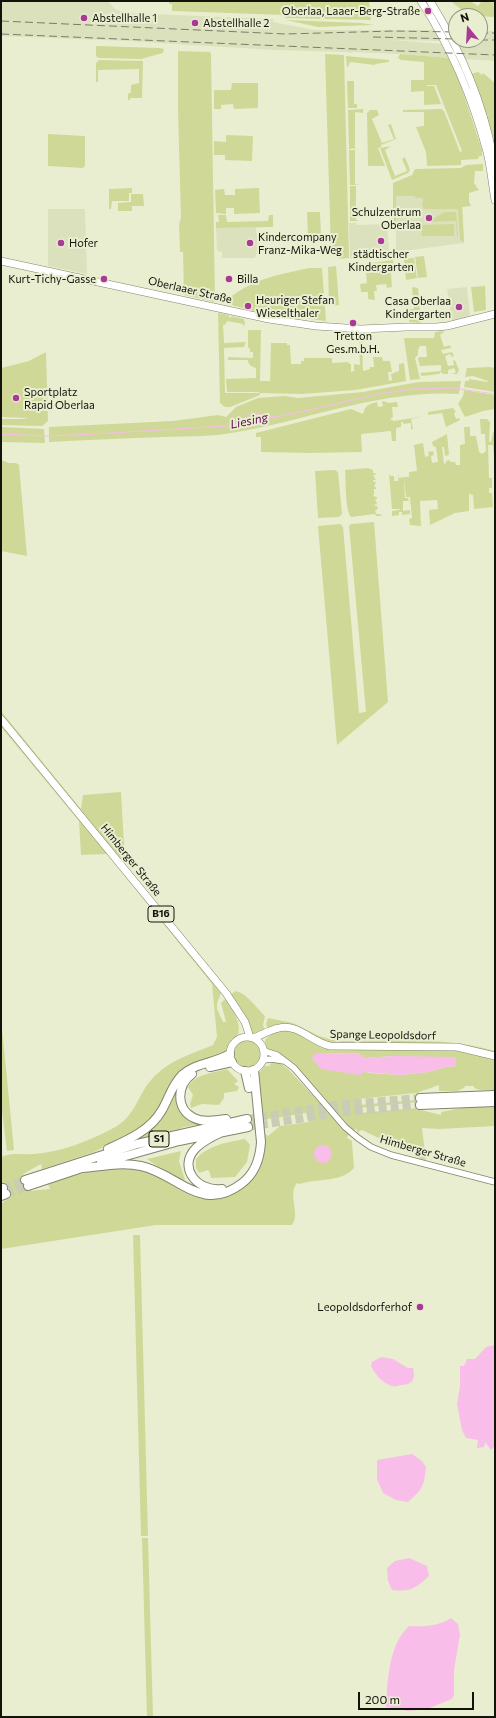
<!DOCTYPE html>
<html>
<head>
<meta charset="utf-8">
<style>
  body { margin:0 }
  #map { position:relative; width:496px; height:1718px; overflow:hidden; background:#e9eed1; font-family:Commissioner,sans-serif }
  canvas { display:block }
  .frame { position:absolute; inset:0; border:2px solid #12140a; pointer-events:none }
  .north { position:absolute; left:448px; top:8px; width:40px; height:40px; box-sizing:border-box; background:#e9eed1; border:1px solid #939781; border-radius:50%; rotate:342deg; font-size:11px; font-weight:700; line-height:16px; text-align:center; color:#12140a }
  .north::after { content:''; display:block; margin:auto; width:14px; height:18px; background:#aa3995; clip-path:polygon(50% 0,100% 100%,50% 72%,0 100%) }
  .scale { position:absolute; left:358px; top:1692px; width:116px; height:18px; box-sizing:border-box; border:2px solid #12140a; border-top:0; padding-left:5px; font-size:12px; line-height:14px; white-space:nowrap; color:#12140a; -webkit-text-stroke:3px #e9eed1; paint-order:stroke }
</style>
</head>
<body>
<div id="map">
<canvas width="496" height="1718"></canvas>
<div class="frame"></div>
<div class="north">N</div>
<div class="scale">200 m</div>
</div>
<script>
const g = document.querySelector('canvas').getContext('2d');
g.lineJoin = 'round';
function paint(path, color) {
  g.fillStyle = color;
  g.fill(path, 'evenodd');
}
function stroke(path, color, width, dash) {
  g.strokeStyle = color;
  g.lineWidth = width;
  g.lineCap = dash ? 'butt' : 'round';
  g.setLineDash(dash || []);
  g.stroke(path);
}
function write(font, color, halo, rows, align = 'center') {
  g.font = font + ' Commissioner,sans-serif';
  g.lineWidth = 4;
  g.setLineDash([]);
  g.textBaseline = 'middle';
  g.strokeStyle = halo;
  g.fillStyle = color;
  for (const [text, x, y, turn = 0] of rows) {
    g.save();
    g.translate(x, y);
    g.rotate((+turn || 0) * Math.PI / 180);
    g.textAlign = isNaN(turn) ? turn : align;
    if (halo) g.strokeText(text, 0, 0);
    g.fillText(text, 0, 0);
    g.restore();
  }
}
const built = new Path2D(`
  M1,1H108L115,9L127,13L273,19V22L314,30H435L441,41L392,40L443,44L450,58L400,54L352,52L351,53L347,52L274,50L128,41L1,36Z
  M480,31H495V61L465,59L458,44L482,42H457L456,40H480Z
  M462,195L464,243L396,252V196Z
  M48,209H85L87,274L48,266Z
  M349,223H356L357,225L387,224L389,251L371,252L354,256L353,258L350,259Z
  M256,227L258,249L255,258H222V252L217,251L216,228Z
  M467,287L470,316L452,321L447,289Z`);
const green = new Path2D(`
  M169,1H369L371,20L285,18V15L172,11V4H169Z
  M451,1H470L478,6L482,1L495,3L493,6L495,7V17C478,17 464,14 451,1Z
  M286,20L361,23L374,25L318,27Z
  M96,46L160,48L164,49L163,53L141,59L98,58L96,56Z
  M178,51L210,52L211,54L215,302L184,295L183,252H180L179,224L181,218L178,109Z
  M325,54L344,55L349,258L339,259V254H336V251L331,252Z
  M400,54L450,58L461,86L482,150V156H479L478,159L461,160V165L427,166L426,152L416,127L424,126V112H403V110L441,109L444,111L460,152L462,151L436,85H427V86H434L441,104L424,105V91L411,92V80H424V62L401,60L398,58Z
  M346,56L389,60V62L375,64V65L350,62L348,67H347Z
  M99,60L143,61L142,98H130V100H128V94L131,92V85L139,83V69L98,70V82H96V63Z
  M478,72L482,75L483,73L495,83L494,89L495,145L471,74Z
  M347,81H354V104H357V108H348Z
  M232,83H258V108L234,109L233,104L221,105V109H214V90H231Z
  M363,109V113L355,112V148H358L349,149L348,110Z
  M370,110H377L379,115L372,119L382,143L394,139L388,125L391,124L396,139L381,145V147L378,148L385,166H368L367,113Z
  M48,134L85,136V166L83,168L48,166Z
  M226,135L253,136L252,161L225,160V155H214V141L226,142Z
  M391,146L385,150L395,176L407,171L402,159L405,157L410,170L408,173L392,180L380,148Z
  M349,150H355V184L359,185H350Z
  M483,164V171H475L474,183L479,190L469,193V202L471,206L462,207L464,242L460,240L458,209H424L422,204L423,200L422,198H415V196H396V229H393V183L412,175L415,169L461,168L466,165Z
  M350,186H356V220L359,221H350Z
  M132,188V193H129V201H112L111,209H109V189Z
  M259,188L260,213L234,214V208H226V214L216,213L215,190L224,189L225,195H235V189Z
  M131,194H143L144,206H132V211H118V203L131,202Z
  M307,212H320L321,236H308Z
  M444,212H456L458,237H457L456,221L428,222Z
  M218,215H226L227,222L268,221L269,215H273V227L216,228V222H219Z
  M454,224V236H422L421,225Z
  M424,256L427,277L418,278L415,257Z
  M414,258L417,278L406,280L404,259Z
  M393,260L395,272L391,273L392,287L387,288L386,284L376,285L377,291H374L375,300L368,299V292H361L360,284L367,283L365,264Z
  M336,266L339,305L329,306L328,267Z
  M309,268H322L326,321L261,313L232,305V296C256,278 282,274 309,268Z
  M485,286L486,310L474,312L471,287Z
  M412,287L418,288L421,323L409,322L410,309H414Z
  M218,313L229,315V317L231,318V316L244,319L245,324L243,327V324L227,321L226,324L223,325L224,343L246,342L244,347L224,348L225,393H259L260,382L259,392H227L226,379L256,378V368C252,367 248,365 248,360H228V357L253,358V352H250V348H248V330H261L260,381H270L271,343H287V345H290L291,364H301V361H304V358H332V363L349,362V364H351V372L354,371V364L360,365L359,342H362L363,371L370,369V367H374L373,357H382L383,361H390L392,372H388L389,381L392,380L391,374L399,371V364L404,363L406,381L355,390L302,394L260,393V395L230,407H225L220,403Z
  M445,331L440,335L444,347L450,345L451,348L441,350L443,354L452,352L454,356L452,357L450,354L445,356L448,366L454,365L453,361L455,360L459,370L457,374H452L456,372L454,368L448,370V374H443L441,372L439,374L422,376L420,373L441,371V365L420,366L418,359L419,357H427L426,346H420L418,350V355L415,358L420,379L410,380L404,338H434L435,332Z
  M46,352L48,421L42,426L1,425V419H23L29,418L1,417V368L29,361Z
  M490,367L495,368V392L464,387L465,381H469V379L487,382L488,381L473,376L465,377L467,368Z
  M461,381L459,394C381,389 307,421 231,433C209,437 186,436 164,437C126,438 88,440 49,442V427L173,421L218,415L226,417L236,407L258,398L285,396L298,398L363,392L419,382Z
  M464,390L495,395V409L483,411L465,417L458,404L463,396Z
  M382,401L387,402L388,403L397,402L398,407H392L393,417L390,419L394,421L425,416L411,419L413,429H411V423L403,424V422H401V427L396,428V441H392L391,431L361,434L362,452L310,453L261,452V437H256V433L351,409L363,414C366,404 368,405 377,402L378,407L383,406Z
  M453,408L456,412L454,413L456,419L459,418L460,420L446,427L442,413L428,415V412Z
  M495,416V470L493,445H488L489,478H492V488H489V493H492L493,507L474,509L473,495L469,494V511L455,513L430,525L429,510L438,509L437,500L420,501L421,526L410,525L409,519L412,518L410,497H406L404,477H409V472L417,471L414,445L423,443L425,457L429,456L428,452L433,451L434,455L431,456L432,463L438,462L436,447L433,446L432,442L447,434L449,455L445,456L444,447H442L444,464L446,463V461L450,460V462H455L456,465H460V445L465,444L464,427H470V436H476L479,452L482,454L486,451L485,434H481L480,419H487L490,422L489,442H491L493,432H495Z
  M1,427L44,429L45,443L1,442Z
  M1,460L9,463H16L19,465L27,556L1,551Z
  M368,468L373,470V473H375L376,475H373L376,480H373L374,482H376L374,487H376V489H374V494L373,496L377,497V499H375L377,504L373,505L377,506L378,509L375,510L376,514H380L382,516H376L375,514L351,517C345,511 346,480 345,470Z
  M335,470L338,472L342,514L339,517L318,518L315,471Z
  M399,473V478L404,477L405,498H408L410,507L409,501H403V511L410,510V514L402,515V512H399V515L392,516V511L400,510L399,509H392L389,474L391,476H394V481H398Z
  M374,522L388,702L337,745L318,526L340,524L343,527L359,713L366,712L349,526L351,524Z
  M1,711L81,809L83,795L121,792L125,862L120,868L221,993L217,1003V1009L223,1022H226L221,1003L225,999C232,1004 242,1025 238,1034C234,1041 229,1040 226,1052L172,1083L169,1086L157,1114L144,1127L94,1152L42,1169L41,1164L23,1174L29,1191L50,1189L48,1184L72,1176L102,1169L116,1167L142,1168L214,1197L253,1176L262,1131L268,1136L280,1126L309,1122L306,1113L262,1120L257,1075L265,1066H271L269,1065L273,1062L280,1063L288,1069L349,1134L347,1138L352,1141V1143L354,1168C341,1183 317,1178 300,1184L297,1183C287,1195 301,1214 292,1225H156L1,1249V1204L7,1199L1,1182V1157C12,1152 23,1155 34,1154C62,1152 92,1140 117,1126C133,1116 137,1100 147,1085C165,1061 187,1056 213,1045L217,1037L212,984L107,854L81,855L79,821L1,727Z
  M236,991C249,995 255,1007 265,1016L263,1025L265,1031L256,1035L252,1033L231,994Z
  M1,1018L14,1150L7,1151L1,1103Z
  M268,1018L293,1023L319,1036L337,1041C390,1041 444,1036 495,1051V1054L474,1048L341,1044L328,1042L291,1024L273,1025L268,1029L266,1024Z
  M284,1030L298,1033L318,1045L327,1049H455L489,1057L493,1060L495,1059V1090H480L474,1088V1086H465L464,1088L457,1091H439V1085L419,1092L421,1110L441,1115V1112L466,1107L495,1106V1126L439,1129L422,1128L426,1161L419,1159L417,1150L385,1141L362,1130L359,1131V1134L356,1129L352,1130L295,1065C289,1060 284,1056 277,1053C274,1051 271,1051 268,1049C257,1039 277,1031 284,1030ZM358,1053L364,1058L394,1056L456,1066L446,1067L428,1072L401,1075L369,1073L314,1054ZM416,1093L417,1100L358,1105V1099ZM418,1102V1108L358,1113V1108Z
  M233 1054a14 14 0 1 1 28 0a14 14 0 1 1-28 0Z
  M227,1058L228,1060C215,1064 200,1066 189,1073C168,1090 179,1117 203,1122V1124L184,1127L177,1130L126,1143L151,1127L158,1119L181,1078L198,1067Z
  M227,1069L238,1081L234,1084L239,1087L237,1091L224,1093V1098L219,1105L202,1104L191,1108L190,1104L193,1095L188,1087C195,1074 213,1073 227,1069Z
  M245,1139L250,1145L247,1162L235,1177L211,1178L210,1173L208,1170L199,1173L196,1168V1159C208,1145 228,1142 245,1139Z
  M181,1151L179,1161L185,1180L173,1177L147,1159Z
  M133,1235H140L148,1536H141Z
  M142,1538H148L153,1717H147Z`);
const water = new Path2D(`
  M358,1053L364,1058L394,1056L455,1057L456,1060V1066L446,1067L428,1072L401,1075L364,1072L360,1075L321,1069L312,1059L314,1054Z
  M314 1154a9 9 0 1 1 18 0a9 9 0 1 1-18 0Z
  M495,1345V1446L491,1450L485,1442L484,1447L477,1448L478,1440L466,1438L462,1430L457,1404L460,1386V1366H464L467,1359H475L486,1347Z
  M381,1357L393,1359L408,1368H413C416,1379 412,1385 401,1385C398,1386 394,1387 392,1386C382,1383 375,1374 371,1366L372,1362Z
  M412,1454L422,1461L426,1467C424,1486 423,1489 408,1502L396,1500L383,1493L377,1479V1460Z
  M409,1558L427,1566L429,1576C415,1589 410,1592 392,1590L388,1581L387,1568L395,1561Z
  M451,1618L458,1624L460,1635L454,1670V1695L452,1699L427,1709L408,1711L386,1707C388,1680 388,1646 409,1626C425,1627 438,1626 451,1618Z`);
const stream = new Path2D(`
  M237,424L248,415L261,414L274,417
  M1,434L46,436L76,435L227,426L291,414L379,394L413,389L453,388L495,394`);
const highwayTunnel = new Path2D(`
  M247,1119L334,1105L420,1098
  M248,1127L336,1113L420,1105
  M3,1188L25,1180
  M6,1194L28,1186`);
const minor = new Path2D(`
  M264,1051L277,1055L294,1068L345,1127L358,1138L371,1147L391,1155L495,1182
  M263,1060L272,1059L284,1061`);
const major = new Path2D(`
  M421,1C451,47 473,99 487,152C491,168 492,184 495,200
  M430,1C461,51 486,109 495,168
  M1,261L269,319L316,326L361,329L407,327H436L447,326L495,314
  M1,719L226,993L245,1022L250,1037
  M230 1054a17 17 0 1 1 34 0a17 17 0 1 1-34 0Z
  M253,1038C262,1035 269,1030 279,1028C297,1023 312,1042 330,1046L457,1047L495,1056`);
const highway = new Path2D(`
  M210,1067L232,1062
  M245,1071L249,1088
  M192,1074C177,1085 175,1109 194,1118C204,1123 216,1120 226,1119
  M420,1098L495,1095
  M420,1105L495,1102
  M108,1149C128,1140 151,1130 162,1110C169,1098 172,1085 182,1075C195,1063 215,1063 230,1054
  M101,1163L179,1141L248,1127
  M83,1168C102,1166 122,1162 141,1166C178,1174 201,1214 241,1184C255,1174 260,1159 261,1142L254,1070
  M25,1180L137,1144L247,1119
  M28,1186L88,1166
  M1,1188H3
  M222,1189C197,1192 177,1167 196,1148C203,1141 213,1136 222,1132
  M1,1196L6,1194`);
const rail = new Path2D(`
  M1,21L285,34L394,31L456,32
  M480,33H495
  M1,34L495,55
  M373,37L456,39
  M480,40H495`);
const markers = [
  [428,11,4,"#aa3995"],
  [84,18,4,"#aa3995"],
  [195,23,4,"#aa3995"],
  [429,218,4,"#aa3995"],
  [381,241,4,"#aa3995"],
  [61,243,4,"#aa3995"],
  [250,243,4,"#aa3995"],
  [104,279,4,"#aa3995"],
  [229,279,4,"#aa3995"],
  [248,306,4,"#aa3995"],
  [459,307,4,"#aa3995"],
  [353,323,4,"#aa3995"],
  [16,398,4,"#aa3995"],
  [420,1307,4,"#aa3995"]
];
const shields = [
  [161,914,26],
  [159,1139,20]
];
const shieldNames = [
  ["B16",161,914],
  ["S1",159,1139]
];
const poiNames = [
  ["Oberlaa, Laaer-Berg-Straße",420,11,"right"],
  ["Abstellhalle 1",92,18],
  ["Abstellhalle 2",203,23],
  ["Schulzentrum",421,212,"right"],
  ["Oberlaa",421,225,"right"],
  ["Kindercompany",258,237],
  ["Franz-Mika-Weg",258,250],
  ["Hofer",69,243],
  ["städtischer",381,254,"center"],
  ["Kindergarten",381,267,"center"],
  ["Kurt-Tichy-Gasse",96,279,"right"],
  ["Billa",237,279],
  ["Heuriger Stefan",256,300],
  ["Wieselthaler",256,313],
  ["Casa Oberlaa",451,301,"right"],
  ["Kindergarten",451,314,"right"],
  ["Tretton",353,336,"center"],
  ["Ges.m.b.H.",353,349,"center"],
  ["Sportplatz",24,392],
  ["Rapid Oberlaa",24,405],
  ["Leopoldsdorferhof",412,1307,"right"]
];
const streetNames = [
  ["Oberlaaer Straße",190,290,13],
  ["Himberger Straße",131,860,51],
  ["Spange Leopoldsdorf",383,1035,1],
  ["Himberger Straße",423,1151,16]
];
const waterNames = [
  ["Liesing",249,421,-12]
];
paint(built, '#dce1bd');
paint(green, '#d0d897');
paint(water, '#f9bdea');
stroke(stream, '#f9bdea', 1);
stroke(highwayTunnel, '#c9cdb3', 8, [8, 4]);
stroke(minor, '#81856b', 7);
stroke(major, '#81856b', 8);
stroke(highway, '#81856b', 10);
stroke(minor, '#fff', 5.5);
stroke(major, '#fff', 7);
stroke(highway, '#fff', 8);
stroke(rail, '#797d69', 1, [8, 4]);
for (const [x, y, r, color] of markers) {
  const dot = new Path2D();
  dot.arc(x, y, r, 0, 2 * Math.PI);
  g.fillStyle = color;
  g.fill(dot);
  stroke(dot, '#e9eed1', 1.5);
}
for (const [x, y, w] of shields) {
  const box = new Path2D();
  box.roundRect(x - w / 2, y - 8, w, 16, 3);
  g.fillStyle = '#e9eed1';
  g.fill(box);
  stroke(box, '#12140a', 1);
}
write('bold 10px', '#12140a', null, shieldNames);
write('11px', '#12140a', '#e9eed1', poiNames, 'left');
write('11px', '#12140a', '#e9eed1', streetNames);
write('italic 12px', '#620854', '#e9eed1', waterNames);
</script>
</body>
</html>
